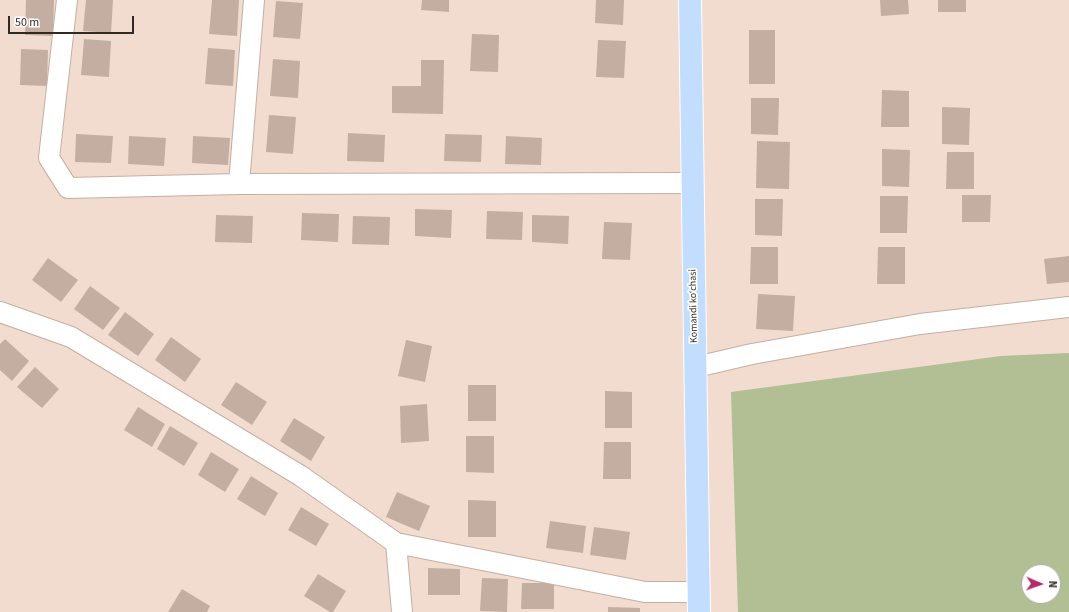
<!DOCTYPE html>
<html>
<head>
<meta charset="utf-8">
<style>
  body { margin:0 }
  #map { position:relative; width:1069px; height:612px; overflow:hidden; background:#f2dbcf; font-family:"Source Sans 3",sans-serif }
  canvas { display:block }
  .north { position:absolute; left:1021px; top:564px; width:40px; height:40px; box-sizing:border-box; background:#fff; border:1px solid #ada9a8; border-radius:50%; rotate:92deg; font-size:11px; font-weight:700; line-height:16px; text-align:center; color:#322925 }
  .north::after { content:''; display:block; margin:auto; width:14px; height:18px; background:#b42c6b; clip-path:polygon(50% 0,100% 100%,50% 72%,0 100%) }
  .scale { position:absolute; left:8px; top:16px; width:126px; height:18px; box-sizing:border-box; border:2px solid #322925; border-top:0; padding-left:5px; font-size:12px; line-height:14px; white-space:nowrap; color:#322925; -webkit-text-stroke:3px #fff; paint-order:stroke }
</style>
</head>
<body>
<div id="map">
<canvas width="1069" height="612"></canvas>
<div class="north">N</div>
<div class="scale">50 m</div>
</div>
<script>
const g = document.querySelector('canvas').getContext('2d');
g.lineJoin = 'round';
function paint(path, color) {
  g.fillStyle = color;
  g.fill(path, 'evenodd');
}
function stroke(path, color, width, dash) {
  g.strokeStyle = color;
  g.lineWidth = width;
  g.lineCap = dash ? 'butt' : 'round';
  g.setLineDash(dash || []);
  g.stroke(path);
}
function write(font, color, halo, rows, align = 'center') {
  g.font = font + ' "Source Sans 3",sans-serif';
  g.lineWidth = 3.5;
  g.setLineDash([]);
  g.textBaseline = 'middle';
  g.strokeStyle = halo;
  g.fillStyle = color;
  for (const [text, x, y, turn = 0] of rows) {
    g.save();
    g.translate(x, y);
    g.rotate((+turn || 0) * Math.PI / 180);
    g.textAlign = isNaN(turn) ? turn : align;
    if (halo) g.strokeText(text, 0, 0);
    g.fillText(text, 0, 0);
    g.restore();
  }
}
const green = new Path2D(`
  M1069,353V612H738L731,392L1001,356ZM1029,572H1053V596H1029Z`);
const building = new Path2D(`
  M26,0H54L53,36L25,35Z
  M86,0H113L111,33L83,31Z
  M212,0H239L237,36L209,34Z
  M422,0H449V12L421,10Z
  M596,0H624L623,25L595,23Z
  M880,0H908L909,14L881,16Z
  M938,0H966V12H938Z
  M276,1L303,3L300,39L273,37Z
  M749,30H775V84H749Z
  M472,34L499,35L498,72L470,71Z
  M84,39L111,41L109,77L81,75Z
  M598,40L626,41L624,78L596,77Z
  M208,48L235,50L233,86L205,84Z
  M21,49L48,50L47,86L20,85Z
  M273,59L300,61L298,98L270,96Z
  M421,60H444L443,114L392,113V86H421Z
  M882,90L909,91V127H881Z
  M751,98H779L778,135L751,134Z
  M942,107L970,108L969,145L942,144Z
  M269,115L296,117L293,154L266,152Z
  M348,133L385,135L384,162L347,161Z
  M76,134L113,136L111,163L75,162Z
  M445,134L482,135L481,162L444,161Z
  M129,136L166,138L164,166L128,164Z
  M193,136L230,138L228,165L192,163Z
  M506,136L542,138L541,165L505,164Z
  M757,141L790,142L789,189L756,188Z
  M882,149L910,150L909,187L882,186Z
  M947,152H974V189H946Z
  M962,195H991L990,222H962Z
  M880,196H908L907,233H880Z
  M755,199H783L782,236L755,235Z
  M415,209L452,210L451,238L415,236Z
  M487,211L523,212L522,240L486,239Z
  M302,213L339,214L338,242L301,240Z
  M216,215L253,216L252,243L215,242Z
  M532,215L569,216L568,244L532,242Z
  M353,216L390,217L389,245L352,244Z
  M604,222L632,223L630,260L602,259Z
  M751,247H778V284H750Z
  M878,247H905V284H877Z
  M1069,256V282L1047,284L1044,259Z
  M48,258L78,280L61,302L32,280Z
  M90,286L120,308L103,330L74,309Z
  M758,294L795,296L793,331L756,329Z
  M125,312L154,334L138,356L108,335Z
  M171,337L201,359L185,382L155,360Z
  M5,339L29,361L12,381L0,370V344Z
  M406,340L432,346L425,382L398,376Z
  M35,367L59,389L42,408L17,387Z
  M236,382L267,402L252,425L221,405Z
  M468,385H496V421H468Z
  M605,391L632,392V428H605Z
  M427,404L429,441L401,443L400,406Z
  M138,407L165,424L152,447L124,430Z
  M294,418L325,437L311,461L280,441Z
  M170,426L198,443L184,466L157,449Z
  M466,436H494V473L466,472Z
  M604,442H631V479H603Z
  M211,452L239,469L225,492L198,475Z
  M251,476L278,493L265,516L237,499Z
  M397,492L430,506L419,531L386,517Z
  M468,500L496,501V537H468Z
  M301,507L329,524L316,546L288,530Z
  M550,521L586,526L583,553L546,548Z
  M594,527L630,532L626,560L590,555Z
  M428,568L460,569V595H428Z
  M318,574L346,591L333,612H330L304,596Z
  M482,578L508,579L507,612L480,611Z
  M522,583H554V609H521Z
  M182,589L210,606L207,612H168Z
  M608,607L640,608V612H608Z`);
const minor = new Path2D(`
  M67,0L49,158L68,188L239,184L692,183
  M239,184L254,0
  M0,312L71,337L301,476L396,543L645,592H698
  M696,367L752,354L920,324L1069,307
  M396,543L402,612`);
const major = new Path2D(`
  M690,0L699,612`);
const streetNames = [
  ["Komandi ko‘chasi",694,306,-91]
];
paint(green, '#b2be93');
paint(building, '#c4aea2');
stroke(minor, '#c5afa3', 22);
stroke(major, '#fff', 24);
stroke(minor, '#fff', 20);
stroke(major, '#c3ddff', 22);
write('10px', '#322925', '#fff', streetNames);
</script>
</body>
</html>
